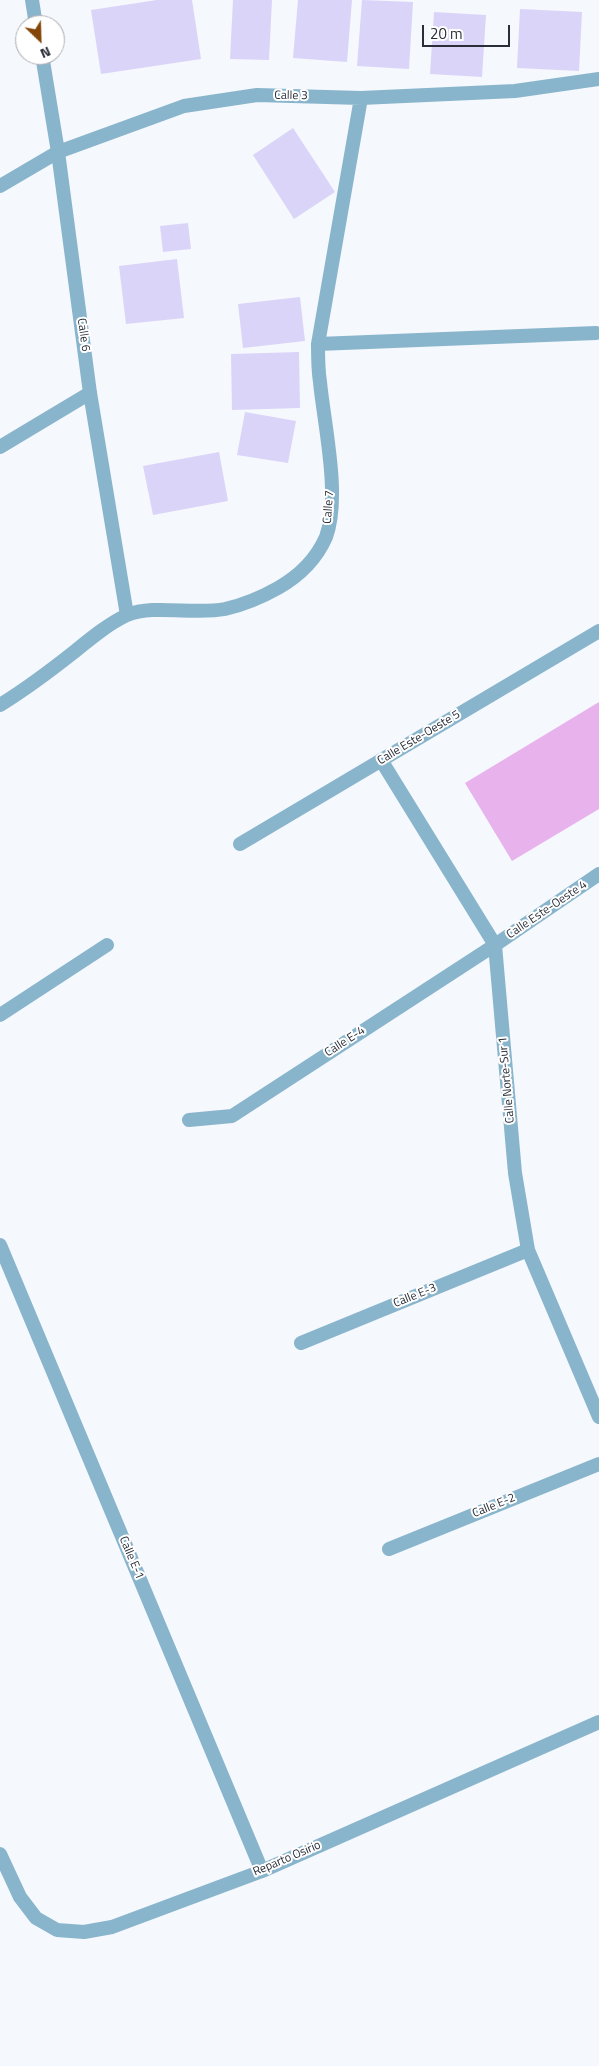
<!DOCTYPE html>
<html>
<head>
<meta charset="utf-8">
<style>
  body { margin:0 }
  #map { position:relative; width:599px; height:2066px; overflow:hidden; background:#f5f8fd; font-family:"Titillium Web",sans-serif }
  canvas { display:block }
  .north { position:absolute; left:15px; top:15px; width:50px; height:50px; box-sizing:border-box; background:#fff; border:1px solid #a9abaf; border-radius:50%; rotate:156deg; font-size:14px; font-weight:700; line-height:20px; text-align:center; color:#292e38 }
  .north::after { content:''; display:block; margin:auto; width:18px; height:22px; background:#844608; clip-path:polygon(50% 0,100% 100%,50% 72%,0 100%) }
  .scale { position:absolute; left:422px; top:25px; width:88px; height:22px; box-sizing:border-box; border:2px solid #292e38; border-top:0; padding-left:6px; font-size:15px; line-height:18px; white-space:nowrap; color:#292e38; -webkit-text-stroke:4px #fff; paint-order:stroke }
</style>
</head>
<body>
<div id="map">
<canvas width="599" height="2066"></canvas>
<div class="north">N</div>
<div class="scale">20 m</div>
</div>
<script>
const g = document.querySelector('canvas').getContext('2d');
g.lineJoin = 'round';
function paint(path, color) {
  g.fillStyle = color;
  g.fill(path, 'evenodd');
}
function stroke(path, color, width, dash) {
  g.strokeStyle = color;
  g.lineWidth = width;
  g.lineCap = dash ? 'butt' : 'round';
  g.setLineDash(dash || []);
  g.stroke(path);
}
function write(font, color, halo, rows, align = 'center') {
  g.font = font + ' "Titillium Web",sans-serif';
  g.lineWidth = 4;
  g.setLineDash([]);
  g.textBaseline = 'middle';
  g.strokeStyle = halo;
  g.fillStyle = color;
  for (const [text, x, y, turn = 0] of rows) {
    g.save();
    g.translate(x, y);
    g.rotate((+turn || 0) * Math.PI / 180);
    g.textAlign = isNaN(turn) ? turn : align;
    if (halo) g.strokeText(text, 0, 0);
    g.fillText(text, 0, 0);
    g.restore();
  }
}
const green = new Path2D(`
  M599,702V809L512,861L465,783Z`);
const building = new Path2D(`
  M157,0H192L201,59L101,74L91,10Z
  M233,0H272L269,60L230,59Z
  M298,0H352L347,62L293,58Z
  M362,0L413,2L409,69L357,66Z
  M520,9L582,12L579,71L517,68Z
  M434,12L486,15L482,77L430,74Z
  M293,128L335,192L294,219L253,155Z
  M188,223L191,249L163,252L160,226Z
  M177,259L184,318L126,324L119,266Z
  M300,297L305,341L243,348L238,304Z
  M299,352L300,408L232,410L231,354Z
  M245,412L296,421L288,463L237,455Z
  M219,452L228,501L153,515L143,466Z`);
const minor = new Path2D(`
  M32,0L36,25
  M42,55L58,152L90,393L127,615
  M0,186L58,152L184,106L257,95L361,98L515,91L599,79
  M318,344L596,333
  M0,447L90,393
  M0,705C26,689 50,671 74,652C90,639 108,624 127,615C154,604 194,615 225,609C243,605 262,597 278,588C299,576 316,560 326,537C341,497 324,424 320,382C318,370 318,357 318,344L361,98
  M381,760L495,945L515,1173L528,1250L599,1417
  M240,844L599,631
  M0,1015L107,945
  M189,1120L232,1116L495,945L599,874
  M0,1245L262,1871
  M301,1343L528,1250
  M389,1549L599,1464
  M0,1854L20,1897L36,1918L57,1930L84,1932L112,1927L262,1871L599,1722`);
const streetNames = [
  ["Calle 3",291,96,1],
  ["Calle 6",83,335,82],
  ["Calle 7",329,507,-86],
  ["Calle Este-Oeste 5",419,738,-31],
  ["Calle Este-Oeste 4",547,910,-34],
  ["Calle E-4",345,1042,-33],
  ["Calle Norte-Sur 1",507,1080,-95],
  ["Calle E-3",415,1296,-22],
  ["Calle E-2",494,1506,-22],
  ["Calle E-1",131,1558,67],
  ["Reparto Osirio",287,1859,-23]
];
paint(green, '#e8b2ec');
paint(building, '#dad4f9');
stroke(minor, '#89b5cc', 14);
write('12px', '#292e38', '#fff', streetNames);
</script>
</body>
</html>
